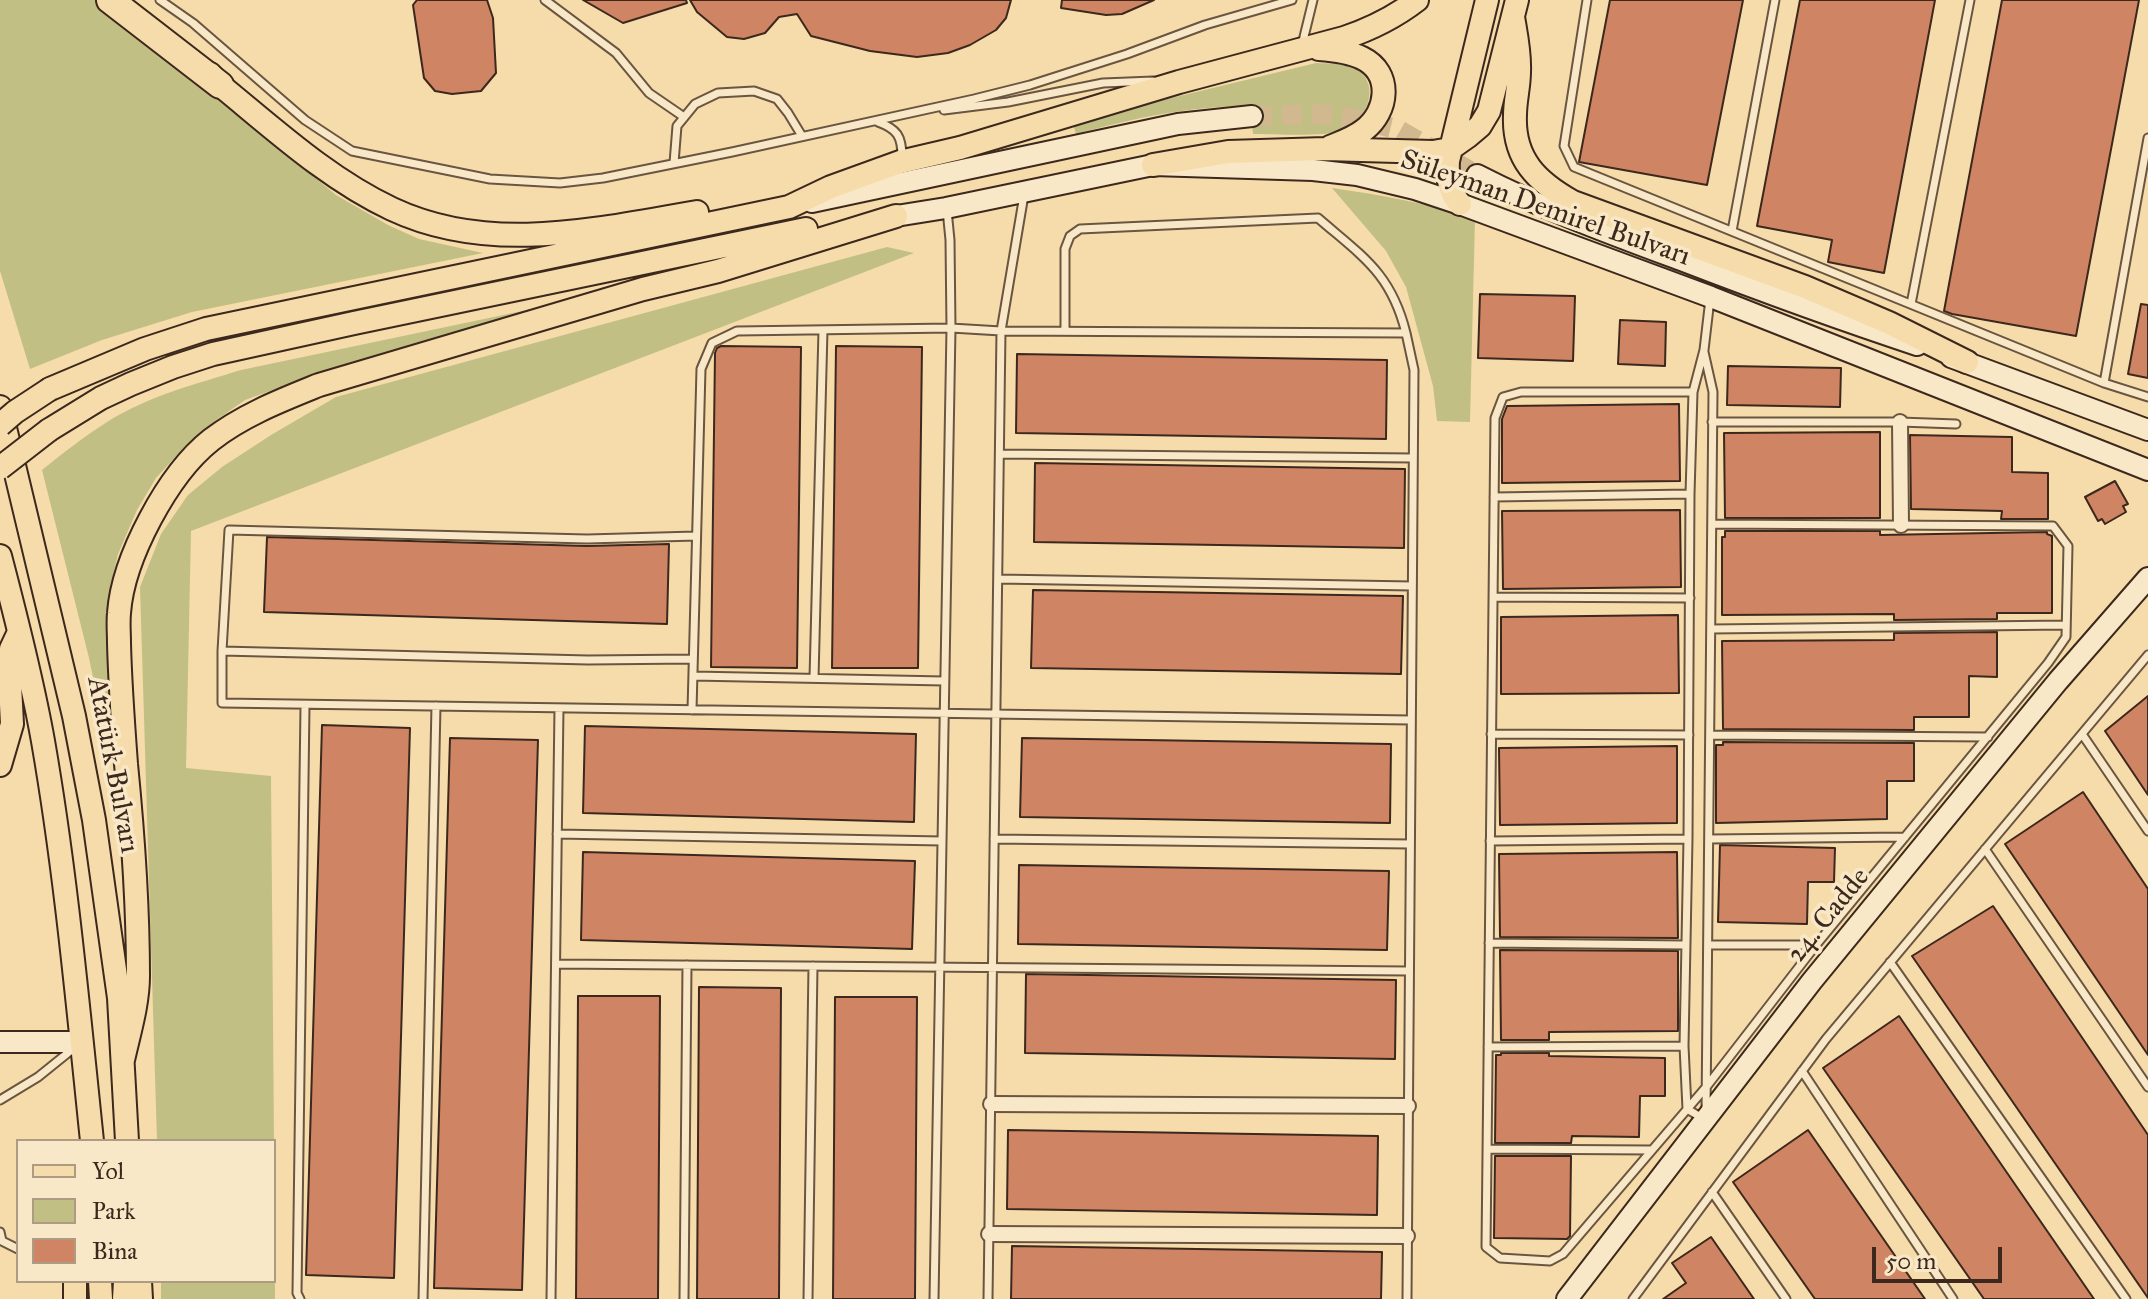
<!DOCTYPE html>
<html>
<head>
<meta charset="utf-8">
<style>
  body { margin:0 }
  #map { position:relative; width:2148px; height:1299px; overflow:hidden; background:#f6dcab; font-family:"IM FELL Great Primer",serif }
  canvas { display:block }
  .legend { position:absolute; left:16px; top:1139px; width:260px; height:144px; box-sizing:border-box; background:#f9e8c8; border:2px solid #ad9b83; margin:0; padding:10px 14px; list-style:none; font-size:24px; color:#3c281c }
  .legend li { display:flex; align-items:center; gap:16px; height:40px }
  .legend b { width:40px; border:2px solid #ad9b83 }
  .scale { position:absolute; left:1872px; top:1247px; width:130px; height:36px; box-sizing:border-box; border:4px solid #3c281c; border-top:0; padding-left:10px; font-size:24px; line-height:28px; white-space:nowrap; color:#3c281c; -webkit-text-stroke:6px #f9e8c8; paint-order:stroke }
</style>
</head>
<body>
<div id="map">
<canvas width="2148" height="1299"></canvas>
<ul class="legend">
<li><b style="height:10px;background:#f6dcab"></b>Yol</li>
<li><b style="height:22px;background:#c2bf84"></b>Park</li>
<li><b style="height:22px;background:#cf8464"></b>Bina</li>
</ul>
<div class="scale">50 m</div>
</div>
<script>
const g = document.querySelector('canvas').getContext('2d');
g.lineJoin = 'round';
function paint(path, color) {
  g.fillStyle = color;
  g.fill(path, 'evenodd');
}
function stroke(path, color, width, dash) {
  g.strokeStyle = color;
  g.lineWidth = width;
  g.lineCap = dash ? 'butt' : 'round';
  g.setLineDash(dash || []);
  g.stroke(path);
}
function write(font, color, halo, rows, align = 'center') {
  g.font = font + ' "IM FELL Great Primer",serif';
  g.lineWidth = 7;
  g.setLineDash([]);
  g.textBaseline = 'middle';
  g.strokeStyle = halo;
  g.fillStyle = color;
  for (const [text, x, y, turn = 0] of rows) {
    g.save();
    g.translate(x, y);
    g.rotate((+turn || 0) * Math.PI / 180);
    g.textAlign = isNaN(turn) ? turn : align;
    if (halo) g.strokeText(text, 0, 0);
    g.fillText(text, 0, 0);
    g.restore();
  }
}
const green = new Path2D(`
  M0,0H100L336,195L388,225L419,239L483,253L192,312L102,340L30,369L0,271Z
  M1316,63C1327,64 1343,62 1353,67C1383,82 1368,121 1342,131C1325,137 1274,134 1253,134L1250,106C1190,106 1134,118 1076,134L1073,124L1130,108Z
  M1332,188C1381,195 1428,203 1475,219L1470,422L1437,421L1433,386L1406,287L1386,251Z
  M887,247L914,253L191,531L186,768L271,776L274,1141H157L140,587L161,534L188,495L222,467L271,435L336,397Z
  M565,302L331,369L245,400L212,423L178,454L156,478L137,510L118,554L111,584L106,615L111,763L89,658L42,470C63,453 85,436 107,422C148,396 196,384 241,370Z
  M274,1170L275,1299H161V1281H274Z`);
const building = new Path2D(`
  M417,0H487L493,18L496,73L481,91L452,94L435,91L424,78L413,5Z
  M583,0H686L687,3L623,23Z
  M690,0H1011L1006,18L996,30L970,45L948,53L917,57L870,51L811,36L797,14L779,17L765,33L744,39L727,37L697,12Z
  M1062,0H1154L1122,14L1106,15L1061,8Z
  M1610,0H1743L1707,185L1579,162Z
  M1800,0H1935L1884,273L1828,262L1832,240L1757,226Z
  M2002,0H2139L2076,336L1952,314L1944,311Z
  M1480,294L1575,296L1573,361L1478,358Z
  M2141,304L2148,305V378L2128,374Z
  M1620,320L1666,322L1665,366L1618,364Z
  M721,346L801,347L797,668L711,667L715,353L717,348Z
  M836,346L922,347L918,668H832Z
  M1017,354L1387,360L1386,439L1016,433Z
  M1728,366L1841,368L1840,407L1727,405Z
  M1679,404L1680,481L1502,483V419L1507,406Z
  M1880,432V518H1725L1724,433Z
  M1910,435L2012,437V472L2048,473V519H2001L2002,511L1911,509Z
  M1035,463L1405,469L1404,548L1034,542Z
  M2115,481L2128,504L2123,506L2126,512L2105,524L2102,519L2098,521L2085,497Z
  M1680,510L1681,587L1503,589L1502,511Z
  M1725,531H1880V535L2047,532V534L2052,536V613H1997V619L1894,620V614L1722,615V537H1725Z
  M267,537L587,546L669,544L667,624L264,612Z
  M1033,590L1403,596L1401,674L1031,668Z
  M1678,615L1679,693L1501,694V617Z
  M1997,632V677L1969,676V717H1914V730L1723,729L1722,641L1894,640V633Z
  M2148,696V795L2105,731Z
  M322,725L410,728L394,1278L306,1275Z
  M585,726L916,734L914,822L583,813Z
  M450,738L538,740L522,1290L434,1288Z
  M1022,738L1391,744L1390,823L1020,817Z
  M1723,742L1914,743V781H1887V819L1716,823V745H1723Z
  M1677,746V823L1500,825L1499,748Z
  M2083,792L2148,889V1055L2005,844Z
  M1720,845L1835,848L1834,882H1808L1807,924L1718,922Z
  M583,852L915,861L912,949L581,940Z
  M1677,852L1678,938L1500,937L1499,854Z
  M1019,865L1389,871L1387,950L1018,944Z
  M1993,906L2148,1135V1298L1912,956Z
  M1500,950L1678,951V1031L1549,1032V1040H1501Z
  M1026,974L1396,980L1395,1059L1025,1053Z
  M699,987L781,988L779,1299H697Z
  M578,996H660L658,1299H576Z
  M835,997H917L915,1299H833Z
  M1899,1016L2094,1299H1984L1823,1068Z
  M1501,1053H1549V1056L1665,1058V1096H1640L1639,1137L1572,1136L1571,1143H1495L1496,1055H1501Z
  M1008,1130L1378,1136L1377,1215L1007,1209Z
  M1808,1130L1925,1299H1815L1733,1182Z
  M1495,1156H1571L1570,1236L1567,1239L1494,1238Z
  M1711,1237L1754,1299H1663L1686,1283L1672,1263Z
  M1012,1246L1382,1252L1381,1299H1011Z`);
const secondaryTunnel = new Path2D(`
  M1252,116L1317,114L1351,118L1397,129L1477,175`);
const lane = new Path2D(`
  M160,0L193,23L305,120L352,151L490,179L560,183L603,178L732,152L974,99L1030,85L1127,54L1205,25L1292,0
  M545,0L616,53L649,93L684,117
  M1587,0L1564,146L1574,167L2104,383L2148,397
  M1302,45L1313,0
  M944,110L1008,102L1103,83L1153,81
  M878,122C897,129 902,136 902,157
  M674,163L677,126L695,104L718,93L754,91L777,99L788,113L802,136
  M1732,231L1775,0
  M1911,304L1970,0
  M1065,331V249L1070,236L1080,229L1318,218C1363,257 1391,273 1406,333
  M1704,352L1713,392L1706,1110
  M2104,383L2148,138
  M1693,392H1521L1503,397L1495,418L1486,1247L1500,1258L1550,1261L1563,1254L1707,1086L1816,945L2048,663L2066,637L2068,546L2053,526L1712,524
  M1712,422H1900L1956,424
  M1000,454L1413,458
  M1494,497L1690,494
  M696,536L587,539L229,530L222,651V703L1411,720
  M998,579L1412,586
  M1493,597L1690,598
  M1711,629L2066,625
  M222,651L588,660L693,659
  M693,676L944,681
  M814,678L823,330
  M692,710L701,369L712,343L737,331L951,328L1001,331L1406,333L1414,370L1407,1299
  M1491,734L1689,735
  M2082,734L2148,831
  M1710,735L1988,737
  M557,834L942,841
  M994,839L1410,844
  M1709,839L1905,837
  M1490,841L1688,839
  M1985,849L2148,1087
  M1489,943L1686,945
  M1708,945H1816
  M1890,962L2126,1299
  M556,964L1409,971
  M1488,1047L1684,1046
  M1802,1071L1953,1299
  M0,1100L38,1077L74,1048
  M1704,1119L1687,1109L1684,1046L1688,839L1690,494L1693,392L1704,350L1710,299
  M1487,1149L1652,1150
  M1712,1192L1786,1299
  M0,1232L2,1241L18,1249
  M300,1299L297,1293L305,706
  M423,1299L436,706
  M551,1299L559,708
  M684,1299L687,965
  M808,1299L813,966
  M934,1299L951,328L950,240L947,210
  M988,1299L1001,331L1024,195
  M1633,1299L1826,1039L2148,655`);
const street = new Path2D(`
  M1900,422L1901,525
  M991,1104L1408,1106
  M989,1234L1407,1236`);
const secondary = new Path2D(`
  M1477,175C1543,209 1611,234 1681,260C1759,290 1838,319 1917,345
  M812,202L1178,124L1252,116
  M896,216L946,208L1153,165L1313,170L1357,175L1415,189L1460,204L1711,297L2148,470
  M1951,357L2148,430
  M0,1042H81
  M1567,1299L1812,981L2058,681L2148,578`);
const primary = new Path2D(`
  M1513,17C1516,35 1520,53 1519,72C1519,86 1515,101 1515,115C1513,159 1537,182 1573,202L1805,287L1889,323L1967,362
  M1319,49C1333,50 1350,52 1362,58C1393,73 1388,112 1364,130C1354,138 1342,142 1330,147
  M210,74L220,85C274,129 328,179 392,209C490,255 596,229 697,212
  M1153,165L1228,152L1325,149L1433,152L1450,149L1467,137L1480,126L1489,111L1517,0
  M1460,204C1449,192 1447,177 1448,161L1487,0
  M50,389L145,349L206,329L789,207L831,187L900,162L960,148L1179,82L1344,38C1371,29 1395,17 1417,0
  M0,407L74,716L94,820L119,998L127,1141
  M49,430L101,398L131,384L173,367L213,354L354,323L806,229
  M0,556C16,617 32,679 43,741C66,873 78,1007 92,1141
  M0,765L12,724L9,665L11,649L19,632
  M123,1060C129,1033 138,1004 138,976C138,906 133,834 126,764C123,724 120,684 119,643C119,633 118,623 119,613C123,558 168,474 211,440C243,415 282,400 319,385L643,289L718,271L896,216
  M75,1281V1299
  M100,1281L101,1299
  M140,1281L141,1299
  M124,1299L125,1281`);
const highway = new Path2D(`
  M110,0L220,85`);
const primaryBridge = new Path2D(`
  M0,425L15,412L50,389
  M0,468L49,430`);
const streetNames = [
  ["Süleyman Demirel Bulvarı",1545,209,19],
  ["Atatürk Bulvarı",112,765,79],
  ["24. Cadde",1829,916,-51]
];
paint(green, '#c2bf84');
paint(building, '#cf8464');
stroke(building, '#3c281c', 2);
stroke(secondaryTunnel, '#d1b88e', 20, [20, 10]);
stroke(lane, '#6a5540', 11);
stroke(street, '#6a5540', 18);
stroke(secondary, '#3c281c', 24);
stroke(primary, '#3c281c', 26);
stroke(highway, '#3c281c', 30);
stroke(lane, '#f9e8c8', 7);
stroke(street, '#f9e8c8', 14);
stroke(secondary, '#f9e8c8', 20);
stroke(primary, '#f6dcab', 22);
stroke(highway, '#f6dcab', 26);
stroke(primaryBridge, '#3c281c', 26, []);
stroke(primaryBridge, '#f6dcab', 22);
write('28px', '#3c281c', '#f9e8c8', streetNames);
</script>
</body>
</html>
